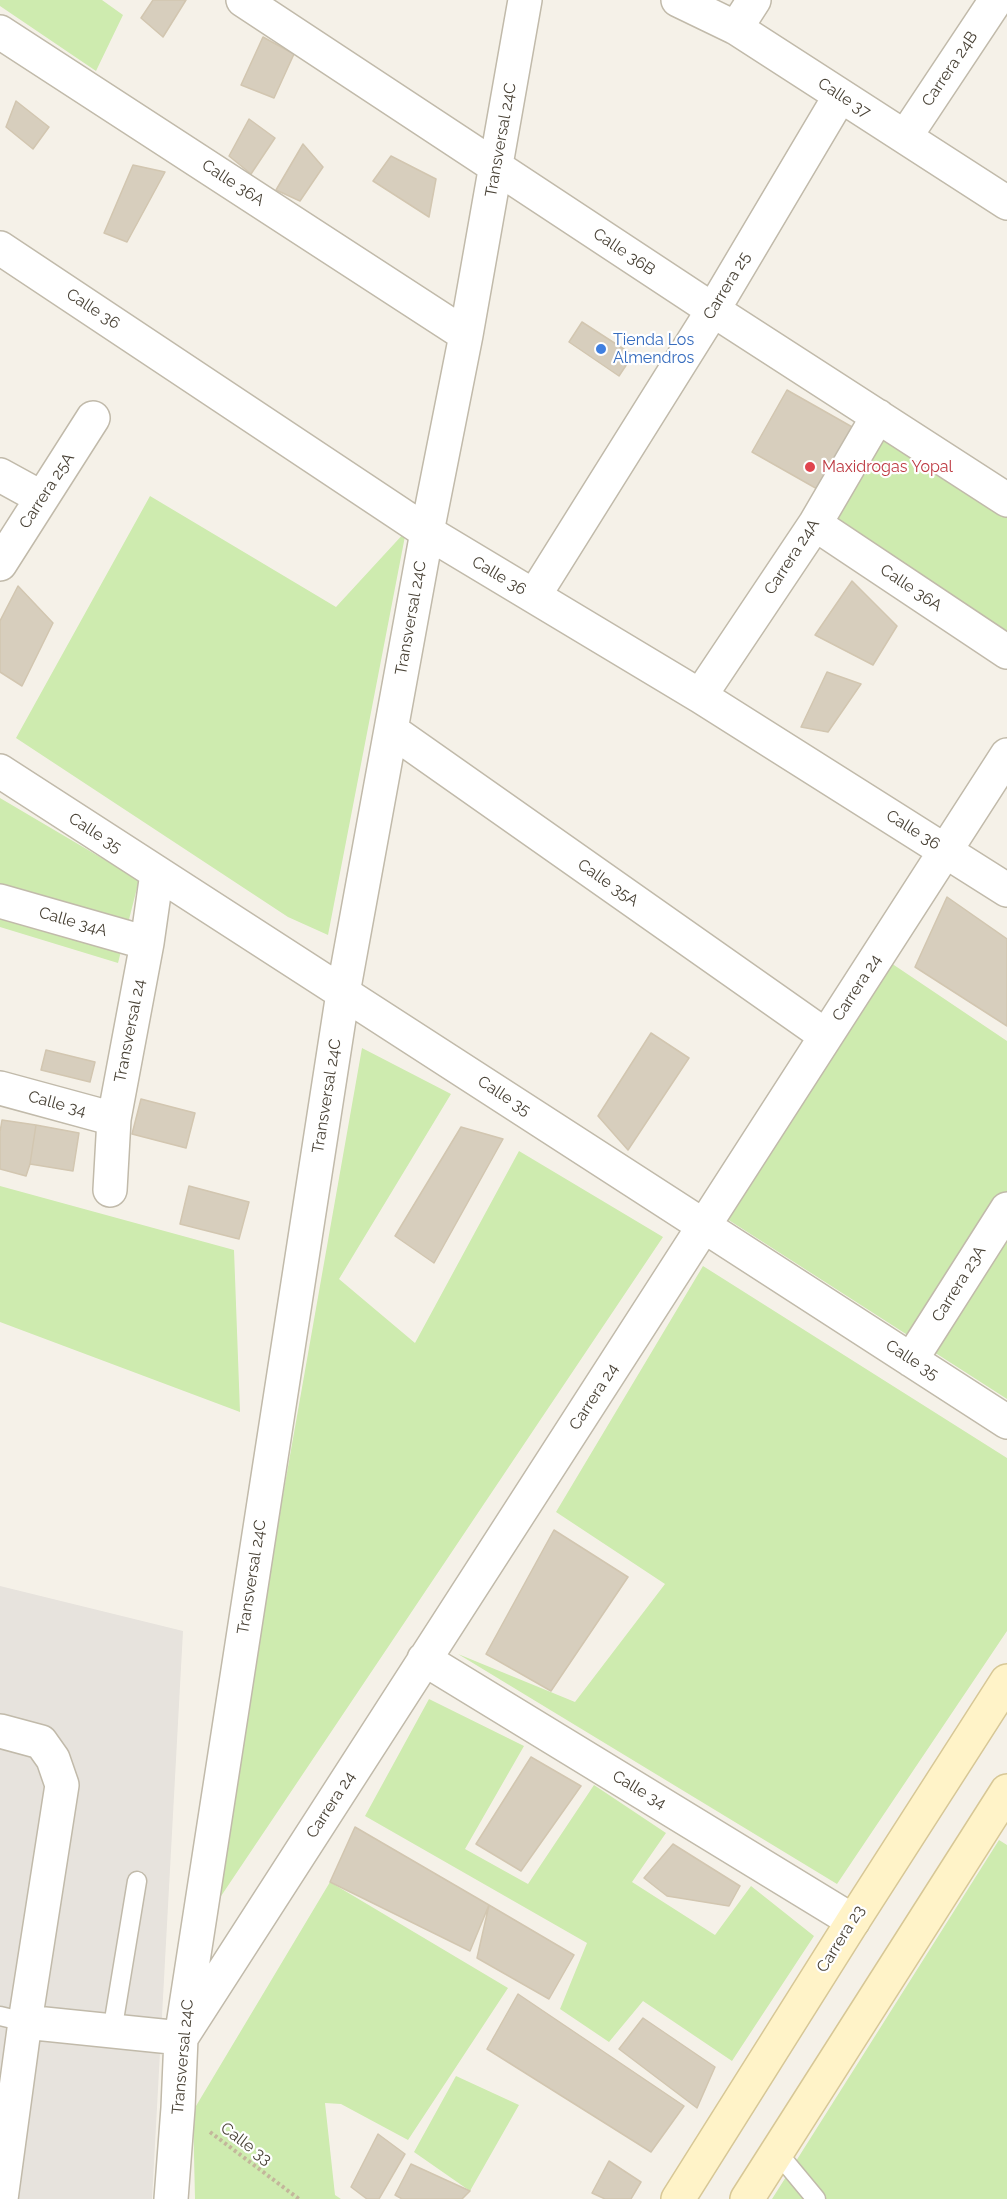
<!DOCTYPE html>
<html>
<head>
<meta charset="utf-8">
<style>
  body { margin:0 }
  canvas { display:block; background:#f5f1e8 }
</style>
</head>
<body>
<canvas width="1007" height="2199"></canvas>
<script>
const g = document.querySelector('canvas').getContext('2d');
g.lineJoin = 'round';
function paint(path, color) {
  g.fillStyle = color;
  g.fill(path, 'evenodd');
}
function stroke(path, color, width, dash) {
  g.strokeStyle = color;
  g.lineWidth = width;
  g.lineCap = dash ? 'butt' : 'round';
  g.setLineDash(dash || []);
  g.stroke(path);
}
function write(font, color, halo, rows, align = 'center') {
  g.font = font + ' Raleway,sans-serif';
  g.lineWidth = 4.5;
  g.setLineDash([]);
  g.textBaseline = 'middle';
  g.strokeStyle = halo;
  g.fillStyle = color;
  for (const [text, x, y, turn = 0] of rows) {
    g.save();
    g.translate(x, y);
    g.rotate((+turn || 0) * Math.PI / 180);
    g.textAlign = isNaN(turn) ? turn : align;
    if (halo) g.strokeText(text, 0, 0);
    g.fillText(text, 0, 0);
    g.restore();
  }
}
const industrial = new Path2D(`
  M0,1586L183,1631L152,2199H0Z`);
const green = new Path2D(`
  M0,0H102L123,15L96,71L0,6Z
  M879,427L1007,510V631L824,512Z
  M150,496L336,607L406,531L328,935L288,917L16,738Z
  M0,798L139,880L118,963L0,927Z
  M888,961L1007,1041V1399L724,1217Z
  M362,1048L451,1094L339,1279L415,1343L519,1151L663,1237L209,1914Z
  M0,1186L234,1250L240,1412L0,1322Z
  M703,1266L1007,1458V1631L837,1884L458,1654L575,1702L665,1584L556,1512Z
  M429,1699L524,1746L465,1849L528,1884L594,1785L666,1833L632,1882L715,1935L751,1886L814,1936L732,2061L643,2001L609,2042L560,2009L587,1943L365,1816Z
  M999,1840L1007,1845V2199H772Z
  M330,1882L508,1988L408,2140L341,2104L325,2103L335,2195L341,2199H195L193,2111Z
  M456,2076L519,2105L470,2191L414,2152Z`);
const building = new Path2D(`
  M153,0H186L163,37L141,18Z
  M263,37L294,54L274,98L241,85Z
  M16,101L49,127L33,149L6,127Z
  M249,119L275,138L251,174L229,156Z
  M303,144L323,167L300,201L276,190Z
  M391,156L436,179L429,217L373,181Z
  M133,165L165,172L127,242L104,233Z
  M582,322L633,355L619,376L569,342Z
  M787,390L854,428L819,490L752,452Z
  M852,581L897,626L873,665L815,635Z
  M18,586L53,623L22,686L0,672V621Z
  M827,672L861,684L828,732L801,727Z
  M947,897L1007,939V1026L915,967Z
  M651,1033L689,1058L628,1150L598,1116Z
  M46,1050L95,1062L90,1082L41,1070Z
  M141,1099L195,1113L186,1148L132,1134Z
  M2,1120L36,1125L30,1164L26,1176L0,1169V1132Z
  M36,1125L79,1133L73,1171L30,1164Z
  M461,1127L503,1139L434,1263L395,1236Z
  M189,1186L249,1202L239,1239L180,1224Z
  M554,1530L628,1577L551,1691L486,1654Z
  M531,1757L581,1786L521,1871L476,1844Z
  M355,1827L489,1905L470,1951L330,1882Z
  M673,1844L740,1886L729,1906L667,1896L644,1878Z
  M489,1905L574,1955L549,1999L477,1958Z
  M518,1994L684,2106L651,2152L487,2049Z
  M643,2018L715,2067L697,2108L619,2049Z
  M378,2134L405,2154L379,2199H367L351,2187Z
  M609,2161L641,2182L631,2199H605L592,2193Z
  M411,2164L470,2191L462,2199H402L395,2195Z`);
const path = new Path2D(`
  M210,2132L299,2199`);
const lane = new Path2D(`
  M0,2016L25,2022
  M112,2032L137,1881
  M777,2152L816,2199`);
const street = new Path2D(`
  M243,0L713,310L1007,500
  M678,0L736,28L1007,203
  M736,28L754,0
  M0,32L466,335
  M905,137L996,0
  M0,248L427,532L700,696L1007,890
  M0,475L42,498
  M815,524L1007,652
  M0,564L93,418
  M534,596L713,310L840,96
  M700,696L815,524L878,416
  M391,730L826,1036
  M0,771L1007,1422
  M0,901L147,943
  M0,1088L114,1119
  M110,1190L114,1119L147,943L157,873
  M911,1360L1007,1209
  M424,1659L853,1921
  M0,1731L41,1742L53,1759L62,1785L25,2022
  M1,2199L25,2022L181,2038L1007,755
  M171,2199L178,2108L181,2038L343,993L427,532L466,335L525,0`);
const secondary = new Path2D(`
  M678,2199L853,1921L1007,1681
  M747,2199L1007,1791`);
const markers = [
  [601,349,6,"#3f7fe0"],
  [810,467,6,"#e0444e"]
];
const streetNames = [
  ["Carrera 24B",950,69,-56],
  ["Calle 37",844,98,33],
  ["Transversal 24C",501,140,-80],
  ["Calle 36A",233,183,33],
  ["Calle 36B",624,252,34],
  ["Carrera 25",727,286,-59],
  ["Calle 36",93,309,33],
  ["Carrera 25A",47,491,-57],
  ["Carrera 24A",792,557,-57],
  ["Calle 36",499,576,31],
  ["Calle 36A",911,588,34],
  ["Transversal 24C",411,618,-80],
  ["Calle 36",913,830,32],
  ["Calle 35",95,833,33],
  ["Calle 35A",608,883,35],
  ["Calle 34A",73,922,16],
  ["Carrera 24",857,988,-57],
  ["Transversal 24",130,1031,-79],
  ["Transversal 24C",327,1096,-81],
  ["Calle 35",504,1096,33],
  ["Calle 34",57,1104,15],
  ["Carrera 23A",959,1284,-58],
  ["Calle 35",912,1360,33],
  ["Carrera 24",594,1397,-57],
  ["Transversal 24C",252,1577,-81],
  ["Calle 34",639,1790,31],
  ["Carrera 24",331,1805,-57],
  ["Carrera 23",841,1939,-58],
  ["Transversal 24C",183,2057,-85],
  ["Calle 33",246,2144,37]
];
const shopNames = [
  ["Tienda Los",613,340],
  ["Almendros",613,358]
];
const healthNames = [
  ["Maxidrogas Yopal",822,467]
];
paint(industrial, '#e7e3dd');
paint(green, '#ceebaf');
paint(building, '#d7cebd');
stroke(building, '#d2c6b0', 1.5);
stroke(lane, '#c1baaa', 21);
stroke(street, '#c1baaa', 36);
stroke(secondary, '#d7c796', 36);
stroke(path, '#c3b69b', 4, [3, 3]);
stroke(lane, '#fff', 18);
stroke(street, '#fff', 33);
stroke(secondary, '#fff3c8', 33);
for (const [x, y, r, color] of markers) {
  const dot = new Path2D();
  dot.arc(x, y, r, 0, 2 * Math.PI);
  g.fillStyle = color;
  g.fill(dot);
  stroke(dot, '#fff', 2);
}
write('16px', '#494236', '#fff', streetNames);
write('16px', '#366cbe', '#fff', shopNames, 'left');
write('16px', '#be3a42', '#fff', healthNames, 'left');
</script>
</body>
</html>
